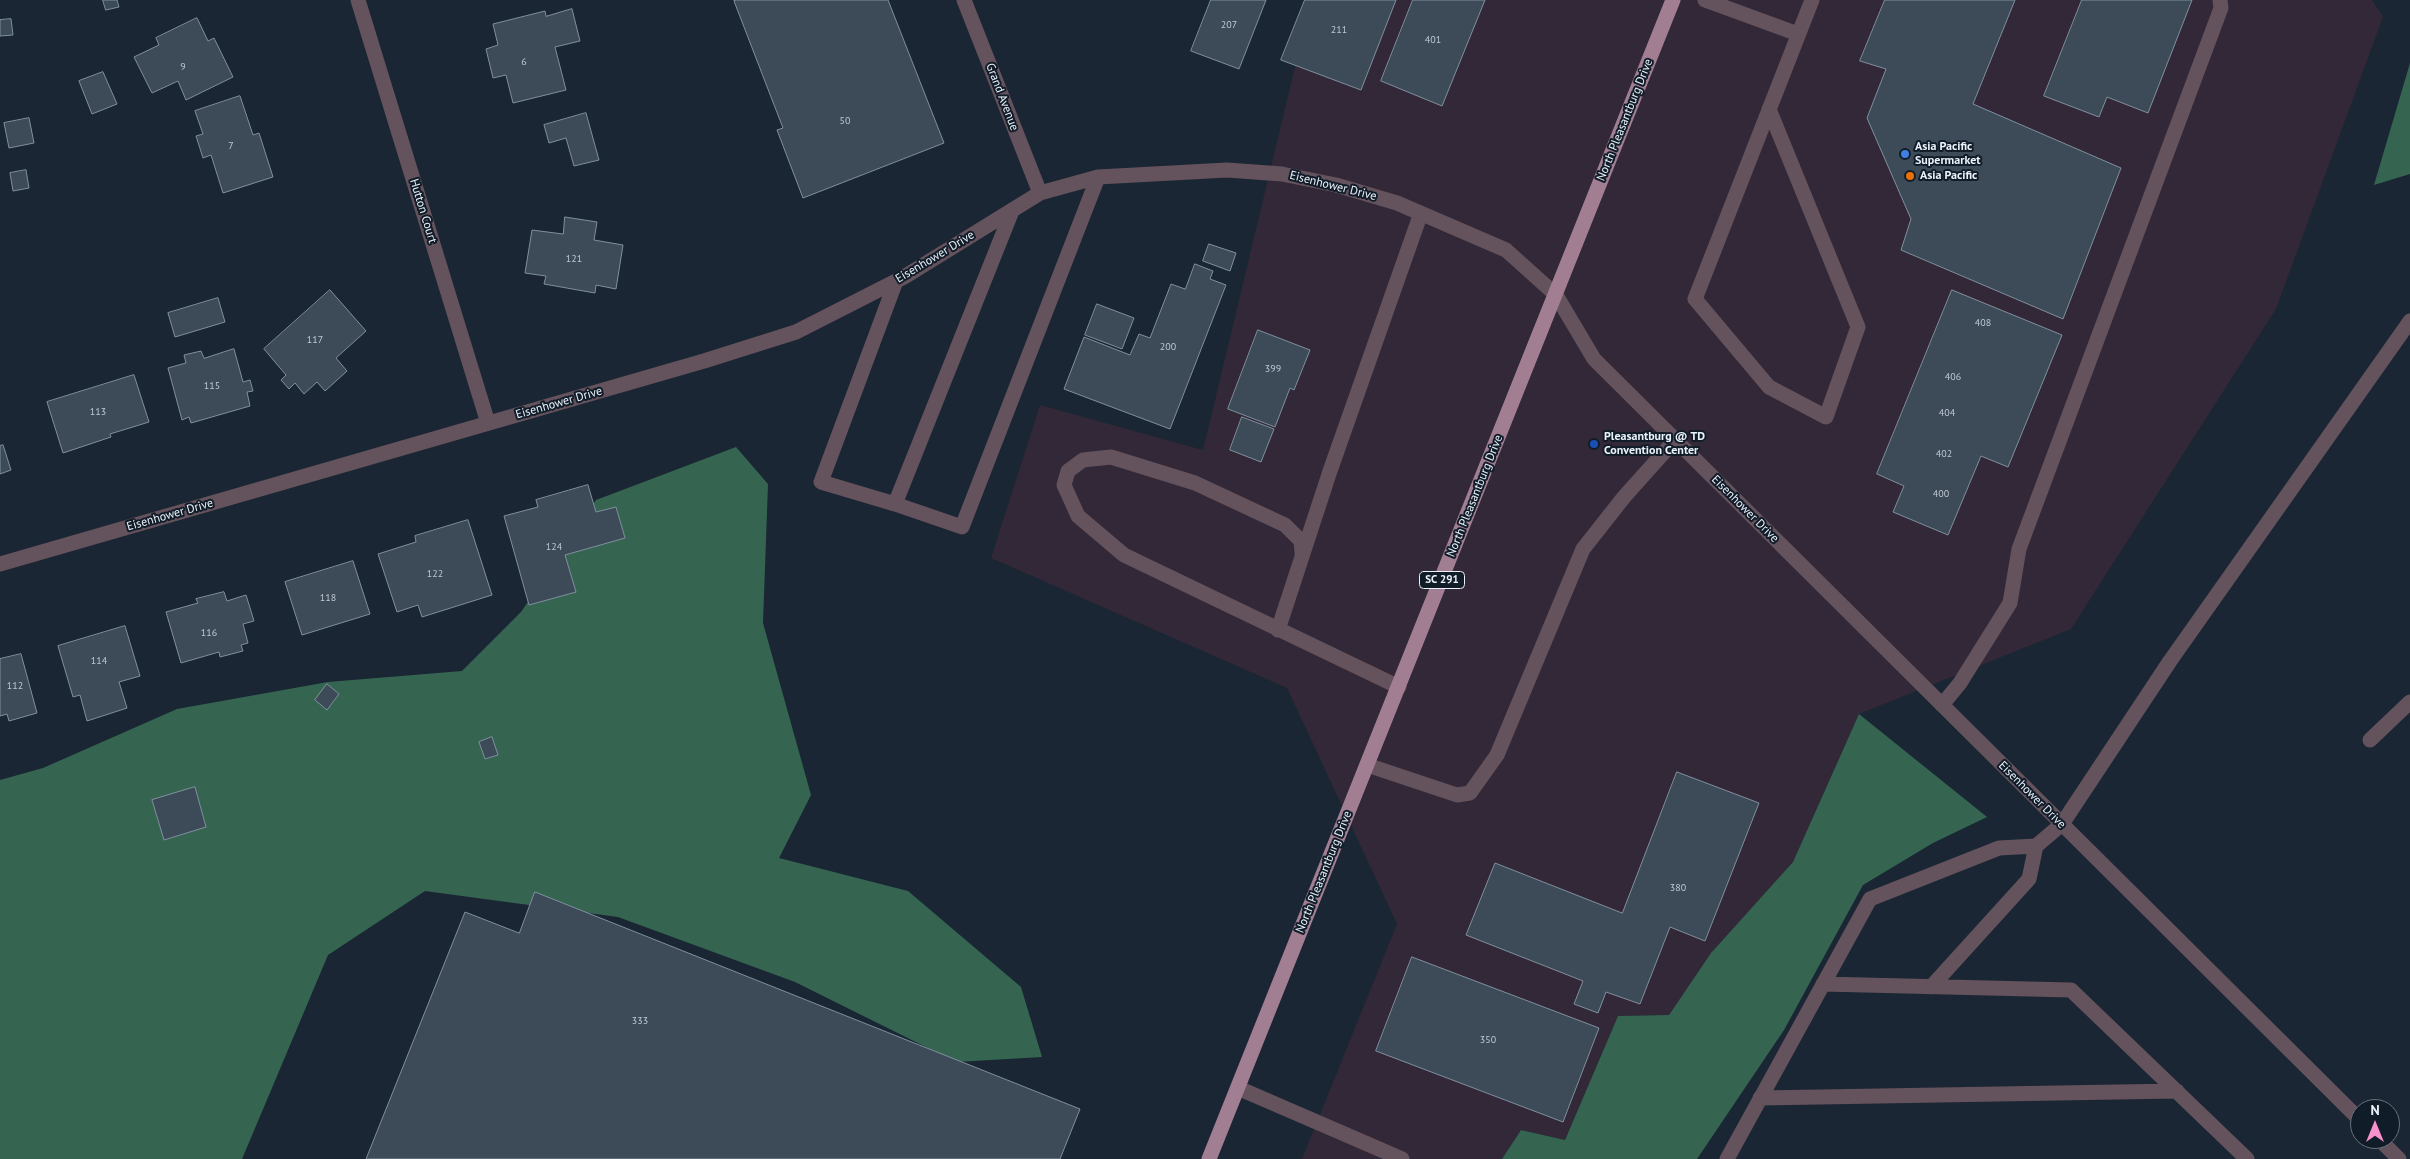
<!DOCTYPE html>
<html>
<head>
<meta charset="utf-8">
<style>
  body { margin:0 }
  #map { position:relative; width:2410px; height:1159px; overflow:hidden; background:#1a2633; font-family:"PT Sans",sans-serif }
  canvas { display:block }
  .north { position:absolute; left:2350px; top:1099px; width:50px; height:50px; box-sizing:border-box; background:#111c29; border:1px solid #68727d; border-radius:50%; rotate:0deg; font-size:14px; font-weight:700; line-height:20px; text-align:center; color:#eaf2fb }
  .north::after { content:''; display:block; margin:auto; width:18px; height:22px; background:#f890cc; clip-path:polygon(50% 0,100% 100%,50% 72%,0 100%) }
</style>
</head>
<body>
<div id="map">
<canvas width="2410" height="1159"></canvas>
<div class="north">N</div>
</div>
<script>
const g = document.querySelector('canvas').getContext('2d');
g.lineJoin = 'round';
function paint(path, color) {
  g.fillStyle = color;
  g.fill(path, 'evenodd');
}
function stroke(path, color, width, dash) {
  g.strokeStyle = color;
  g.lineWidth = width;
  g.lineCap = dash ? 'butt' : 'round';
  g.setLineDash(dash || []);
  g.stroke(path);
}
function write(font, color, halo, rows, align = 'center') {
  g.font = font + ' "PT Sans",sans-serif';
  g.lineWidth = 4;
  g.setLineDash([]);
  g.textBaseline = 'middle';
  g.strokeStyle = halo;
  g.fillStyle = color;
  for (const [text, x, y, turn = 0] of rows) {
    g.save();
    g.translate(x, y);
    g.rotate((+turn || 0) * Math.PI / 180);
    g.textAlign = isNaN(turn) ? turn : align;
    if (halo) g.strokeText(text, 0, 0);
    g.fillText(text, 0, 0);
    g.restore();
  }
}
const commercial = new Path2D(`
  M1311,0H2372L2383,17L2276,309L2071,629L1859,714L1793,862L1711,953L1669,1015L1618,1016L1565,1140L1521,1130L1502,1159H1302L1397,924L1287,688L991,558L1040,405L1203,450Z`);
const forest = new Path2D(`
  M2410,63V174L2374,185Z
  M736,447L768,484L763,623L811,795L779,858L908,891L1021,987L1042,1057L956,1062L795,982L618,917L425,891L328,955L242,1159H0V780L43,768L177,709L328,682L462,671L521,612L596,500Z
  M1859,714L1987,817L1933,843L1863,885L1784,1030L1697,1159H1502L1521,1130L1565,1140L1618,1016L1669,1015L1711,953L1793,862Z`);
const building = new Path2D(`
  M103,0H117L119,7L106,10Z
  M737,0H888L944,143L803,198L777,130L783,128L734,1Z
  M1211,0H1266L1239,69L1191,51Z
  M1305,0H1396L1361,90L1281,60Z
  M1413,0H1485L1442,106L1381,81Z
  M1885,0H2015L1973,104L2121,168L2063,319L1901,250L1911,219L1867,118L1886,69L1860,61Z
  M2082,0H2192L2148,113L2107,97L2099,117L2044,96Z
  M572,9L580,41L555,47L566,90L513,103L506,75L493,78L486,49L498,45L493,24L545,11L546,16Z
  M197,18L208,41L214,38L233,77L186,100L178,81L152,93L134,57L159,45L156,38Z
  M11,19L13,35L0,36V20Z
  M103,72L117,104L92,114L79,81Z
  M240,96L253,135L259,133L273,177L223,193L211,155L203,158L196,136L203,134L195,111Z
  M586,113L599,160L574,166L566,138L549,143L544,125Z
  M29,118L34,143L9,148L4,123Z
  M26,170L29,188L13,191L10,173Z
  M565,217L597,222L594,240L623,245L616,289L596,285L595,293L544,284L546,276L525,273L532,230L563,234Z
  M1209,244L1236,253L1230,271L1203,261Z
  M1195,264L1213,271L1210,279L1226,285L1170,429L1064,389L1084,337L1130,355L1139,334L1150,338L1171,284L1185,289Z
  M330,290L366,331L336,358L347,371L325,391L317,382L304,394L295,383L289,389L281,380L286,375L264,349Z
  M1952,290L2062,335L2008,467L1981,456L1948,535L1893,512L1904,486L1877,474Z
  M218,298L225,322L175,337L168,313Z
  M1097,304L1134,318L1122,349L1085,335Z
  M1258,330L1310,350L1294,390L1290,388L1275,427L1228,409Z
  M234,349L243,382L250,380L253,391L247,392L250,406L191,423L189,417L182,420L168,368L186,363L184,355L201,351L204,358Z
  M134,375L149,422L110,434L111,437L63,453L47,402Z
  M1242,417L1274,429L1261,462L1230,450Z
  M3,445L11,470L0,474V446Z
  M588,485L596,512L616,507L625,538L565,555L576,592L529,605L504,516L538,507L536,500Z
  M468,520L492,595L422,617L418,605L397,612L378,554L416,542L415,536Z
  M353,561L370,614L302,635L285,582Z
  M224,592L227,601L246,595L254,621L243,624L248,643L241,645L243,651L220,657L219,652L181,663L166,612L198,603L196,599Z
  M125,626L140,676L119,682L127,708L87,721L80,695L73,697L58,646Z
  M21,654L37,713L9,721L7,714L0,716V659Z
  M327,684L339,694L327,710L315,700Z
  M492,737L498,755L485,759L479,742Z
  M1677,772L1759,803L1705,941L1670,927L1640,1004L1606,992L1598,1013L1574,1004L1583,981L1466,935L1495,863L1622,913Z
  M195,787L206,827L164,840L152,800Z
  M535,892L1080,1109L1060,1159H366L465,912L519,933Z
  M1412,957L1599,1028L1563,1122L1376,1051Z`);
const minor = new Path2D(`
  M358,0L488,423
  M964,0L1040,193
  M1705,0L1798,34
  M1769,109L1858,327L1826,417L1769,387L1695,299L1812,0
  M896,281L821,482L895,504L962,527L1098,177
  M895,504L1012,211
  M1302,553L1301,541L1285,525L1195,483L1111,457L1083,460L1068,471L1064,485L1078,516L1124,555L1399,687
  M0,564L704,361L796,332L904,277L1040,193L1098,177L1227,170L1282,174L1336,185L1397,203L1506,250L1556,295L1594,359L2360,1120
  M1278,630L1330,471L1421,213
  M1942,705L1960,683L2010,603L2019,549L2221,8L2220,0
  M2370,740L2410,702
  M1367,765L1457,795L1470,793L1497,755L1583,549L1624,497L1675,440
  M1823,984L2071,990L2247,1159
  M1931,987L2029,879L2036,846
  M1238,1088L1402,1159
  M1760,1098L2177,1091
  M2379,1139L2399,1159
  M1727,1159L1870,899L1999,848L2036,846L2062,824L2170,661L2410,321`);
const major = new Path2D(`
  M1209,1159L1673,0`);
const markers = [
  [1905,154,5,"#3f7fe0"],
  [1910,176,5,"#e8710a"],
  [1594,444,5,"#1a4fb4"]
];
const numberNames = [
  ["207",1229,25],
  ["211",1339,30],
  ["401",1433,40],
  ["6",524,62],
  ["9",183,67],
  ["50",845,121],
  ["7",231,146],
  ["121",574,259],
  ["408",1983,323],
  ["117",315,340],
  ["200",1168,347],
  ["399",1273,369],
  ["406",1953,377],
  ["115",212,386],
  ["113",98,412],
  ["404",1947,413],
  ["402",1944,454],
  ["400",1941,494],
  ["124",554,547],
  ["122",435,574],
  ["118",328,598],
  ["116",209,633],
  ["114",99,661],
  ["112",15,686],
  ["380",1678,888],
  ["333",640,1021],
  ["350",1488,1040]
];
const shields = [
  [1442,580,45]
];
const shieldNames = [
  ["SC 291",1442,580]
];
const streetNames = [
  ["Grand Avenue",1002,97,69],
  ["North Pleasantburg Drive",1625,120,-68],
  ["Eisenhower Drive",1333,186,14],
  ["Hutton Court",423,211,73],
  ["Eisenhower Drive",935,257,-31],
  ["Eisenhower Drive",559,403,-16],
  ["North Pleasantburg Drive",1475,496,-68],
  ["Eisenhower Drive",1745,509,45],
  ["Eisenhower Drive",170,515,-16],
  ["Eisenhower Drive",2032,795,45],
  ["North Pleasantburg Drive",1324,872,-68]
];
const poiNames = [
  ["Asia Pacific",1915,147],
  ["Supermarket",1915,161],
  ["Asia Pacific",1920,176],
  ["Pleasantburg @ TD",1604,437],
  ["Convention Center",1604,451]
];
paint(commercial, '#322837');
paint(forest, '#356551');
paint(building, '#3d4b59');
stroke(building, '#808f9f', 1);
stroke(minor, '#64525c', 15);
stroke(major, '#a27e93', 15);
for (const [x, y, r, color] of markers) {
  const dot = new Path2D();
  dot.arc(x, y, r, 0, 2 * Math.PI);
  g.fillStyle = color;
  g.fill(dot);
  stroke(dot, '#111c29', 2);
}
write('10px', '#bfc8d2', null, numberNames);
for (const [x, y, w] of shields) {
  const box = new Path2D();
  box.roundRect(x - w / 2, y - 8.5, w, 17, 4);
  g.fillStyle = '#111c29';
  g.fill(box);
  stroke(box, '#eaf2fb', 1);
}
write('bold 11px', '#eaf2fb', null, shieldNames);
write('12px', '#eaf2fb', '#111c29', streetNames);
write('bold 12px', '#eaf2fb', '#111c29', poiNames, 'left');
</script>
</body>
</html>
